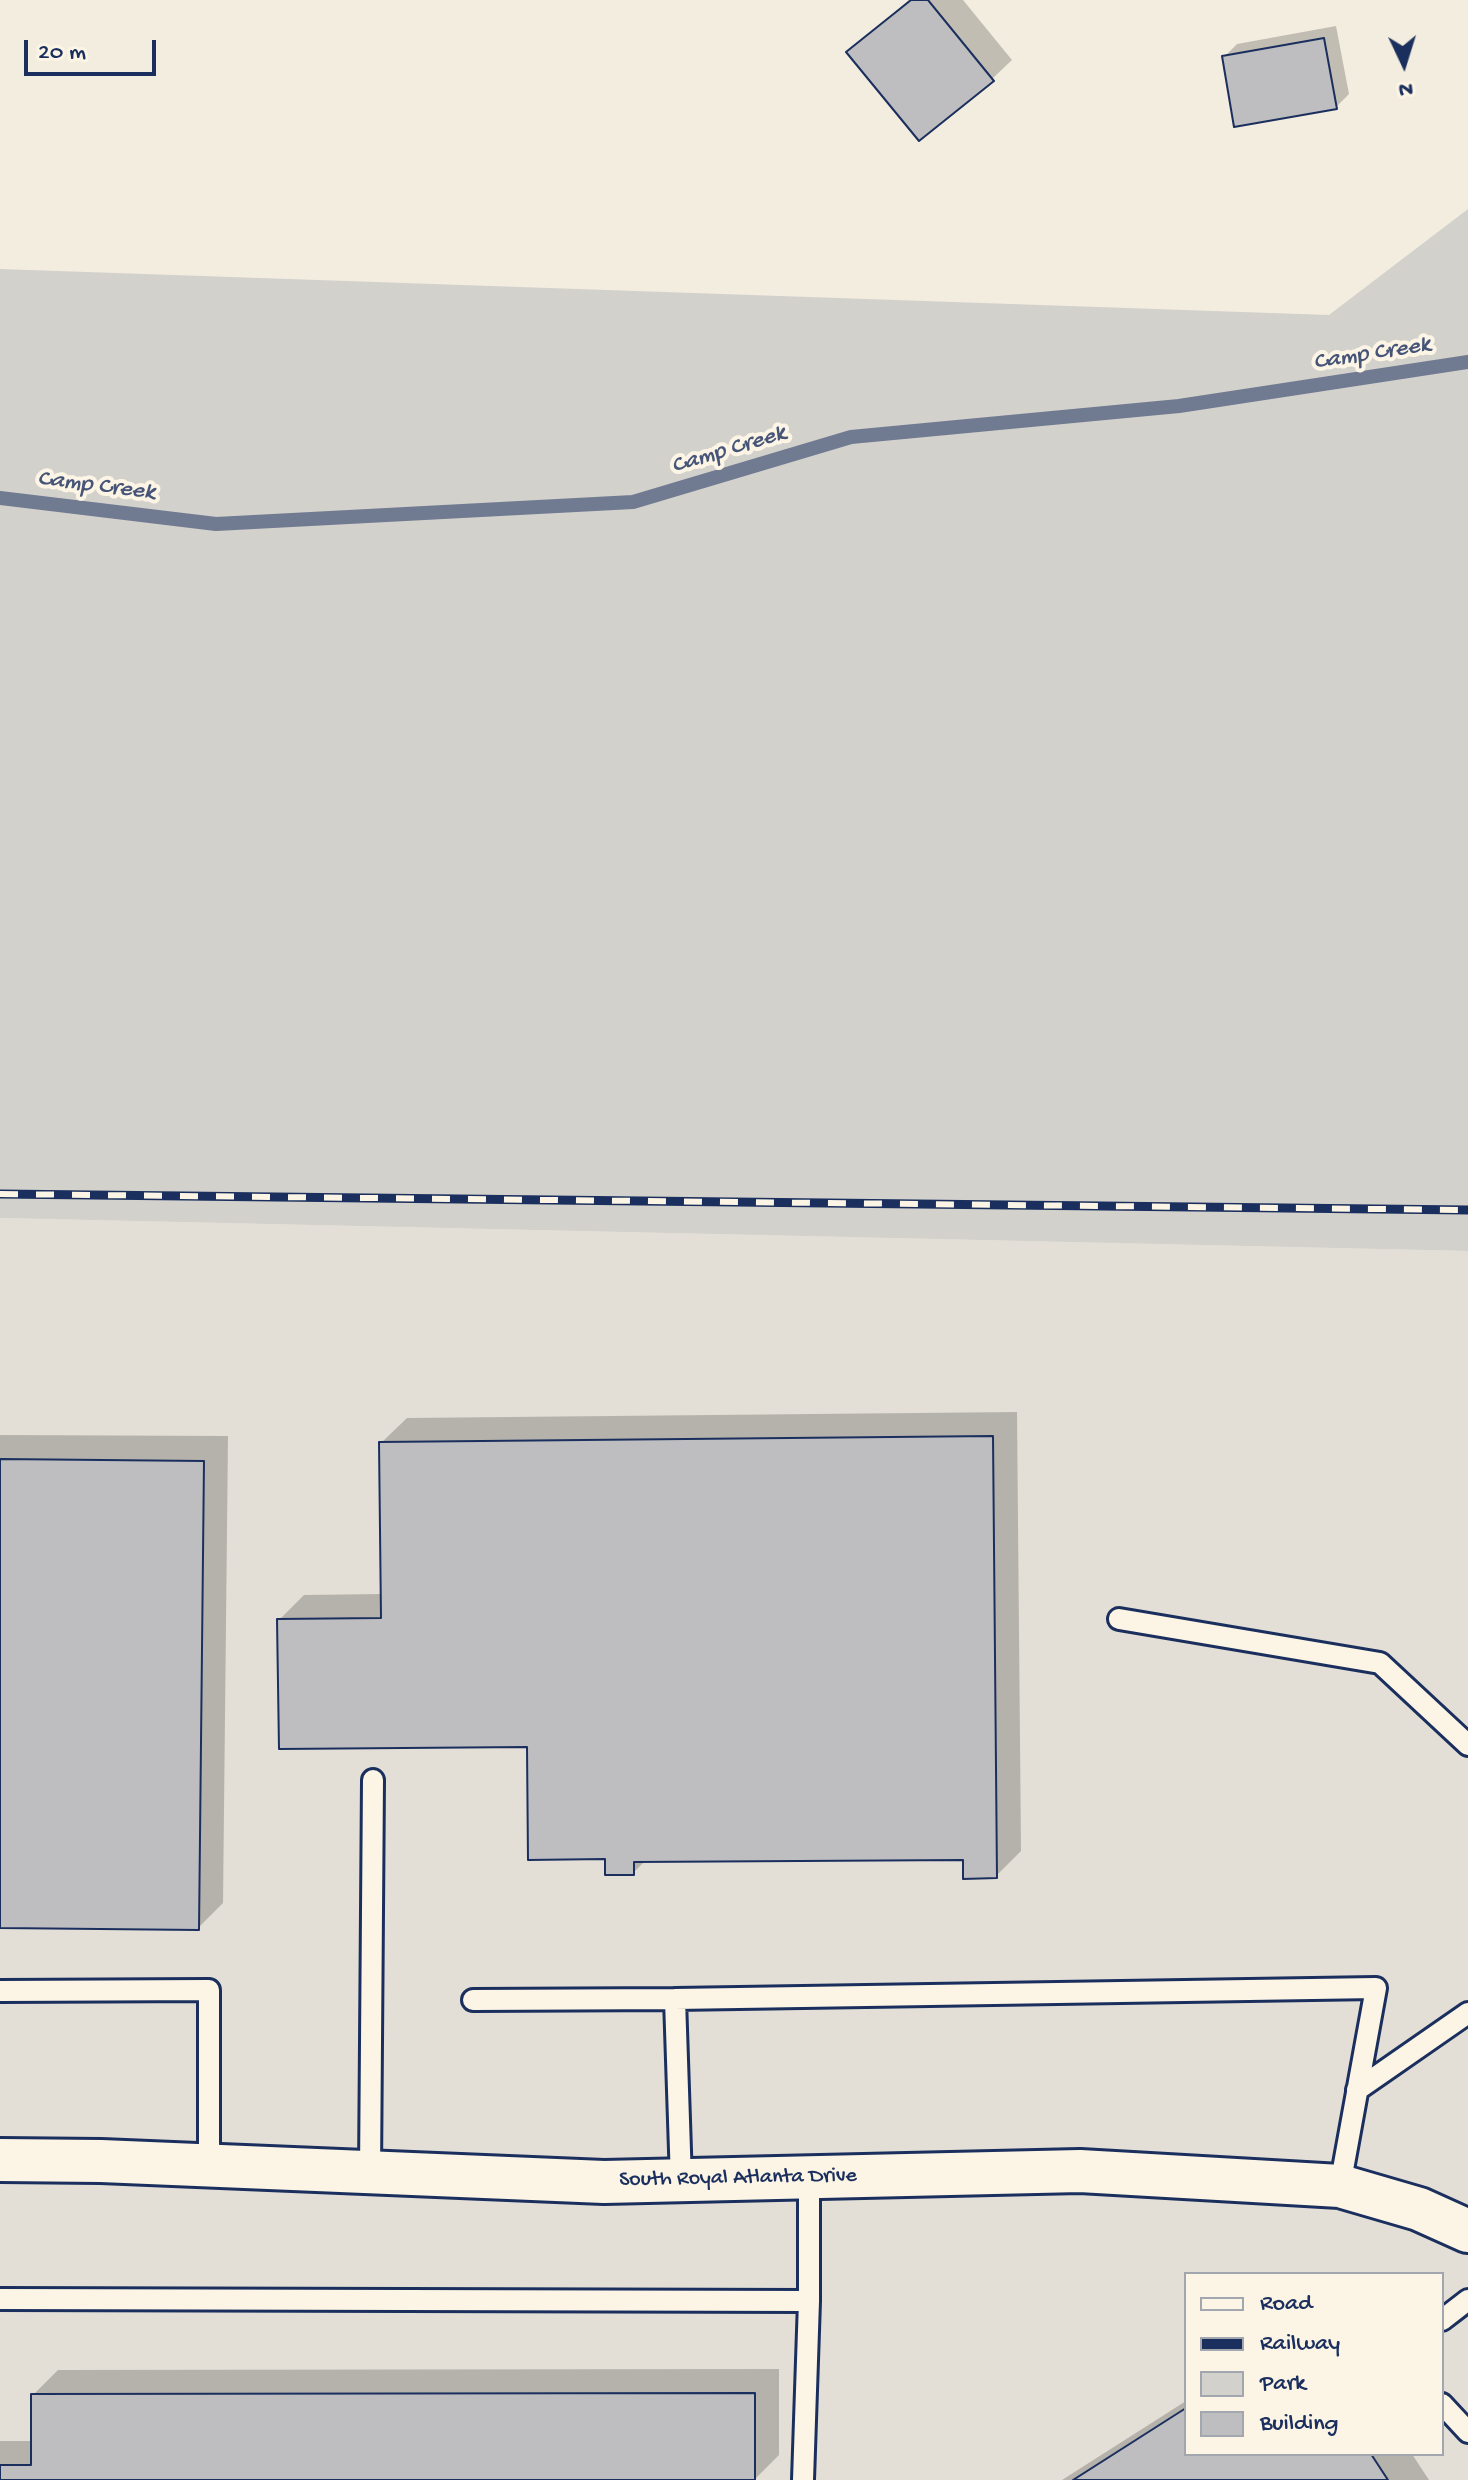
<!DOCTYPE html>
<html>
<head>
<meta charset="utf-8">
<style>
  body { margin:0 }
  #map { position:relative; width:1468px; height:2480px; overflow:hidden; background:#f3ede0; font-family:"Gochi Hand",sans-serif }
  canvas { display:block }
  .legend { position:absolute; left:1184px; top:2272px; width:260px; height:184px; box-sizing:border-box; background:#fcf5e5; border:2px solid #a2a6af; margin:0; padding:10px 14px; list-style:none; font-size:24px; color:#1b2f5e }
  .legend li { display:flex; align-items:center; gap:16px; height:40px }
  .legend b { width:40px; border:2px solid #a2a6af }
  .north { position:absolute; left:1364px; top:24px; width:80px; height:80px; -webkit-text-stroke:6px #fcf5e5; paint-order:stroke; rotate:176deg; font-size:22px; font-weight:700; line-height:32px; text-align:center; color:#1b2f5e }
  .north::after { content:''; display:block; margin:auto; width:28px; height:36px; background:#1b2f5e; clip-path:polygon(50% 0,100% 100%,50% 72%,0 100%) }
  .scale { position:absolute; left:24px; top:40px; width:132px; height:36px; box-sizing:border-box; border:4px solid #1b2f5e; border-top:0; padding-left:10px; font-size:24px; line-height:28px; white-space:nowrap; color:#1b2f5e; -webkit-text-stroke:6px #fcf5e5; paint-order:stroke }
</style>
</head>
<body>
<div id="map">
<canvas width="1468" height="2480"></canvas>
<ul class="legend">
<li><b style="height:10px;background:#fcf5e5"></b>Road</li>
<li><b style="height:10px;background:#1b2f5e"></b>Railway</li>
<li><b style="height:22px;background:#d3d1cc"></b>Park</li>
<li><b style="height:22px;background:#bebec0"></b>Building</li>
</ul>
<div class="north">N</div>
<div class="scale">20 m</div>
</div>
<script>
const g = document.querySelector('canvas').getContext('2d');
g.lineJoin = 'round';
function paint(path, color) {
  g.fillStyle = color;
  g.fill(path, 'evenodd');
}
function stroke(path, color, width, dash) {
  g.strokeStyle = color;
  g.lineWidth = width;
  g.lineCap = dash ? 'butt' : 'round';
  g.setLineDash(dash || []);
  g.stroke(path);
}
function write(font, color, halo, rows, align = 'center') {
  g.font = font + ' "Gochi Hand",sans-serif';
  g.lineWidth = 8;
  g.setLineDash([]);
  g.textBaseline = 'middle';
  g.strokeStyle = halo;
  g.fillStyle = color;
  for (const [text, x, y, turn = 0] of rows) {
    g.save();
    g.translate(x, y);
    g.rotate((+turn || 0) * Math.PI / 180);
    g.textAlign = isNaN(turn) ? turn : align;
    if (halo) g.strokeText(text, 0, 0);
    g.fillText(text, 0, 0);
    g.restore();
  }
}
const built = new Path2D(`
  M0,1218L1468,1251V2480H0ZM1186,2274H1442V2454H1186Z`);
const green = new Path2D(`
  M1468,209V1251L0,1218V269L1329,315Z`);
const shadow = new Path2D(`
  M909,0H963L1012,60L992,79L849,52Z
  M1336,26L1349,94L1336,107L1224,57L1237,44Z
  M1017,1412L1021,1851L996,1876L965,1858L646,1860L633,1873L607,1857L529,1745L279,1620L304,1595L383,1594L381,1443L407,1418Z
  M0,1435L228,1436L223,1903L198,1928L0,1926Z
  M779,2369V2455L754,2480H0V2441H33V2395L58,2370Z
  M1186,2401V2454H1412L1429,2480H1062Z`);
const stream = new Path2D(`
  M0,498L216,524L633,502L851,437L1179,406L1468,362`);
const building = new Path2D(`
  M911,0H928L994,81L919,141L846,52Z
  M1324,38L1337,109L1234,127L1222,56Z
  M993,1436L997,1878L963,1879V1860L634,1862V1875H605V1859L528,1860L527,1747L279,1749L277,1619L381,1618L379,1442Z
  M0,1459L204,1461L199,1930L0,1928Z
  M755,2393V2480H0V2465H31V2394Z
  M1186,2408V2454H1371L1388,2480H1073Z`);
const lane = new Path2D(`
  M1119,1619L1380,1663L1468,1745
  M0,1991L209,1990V2166
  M675,1999L1376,1988L1340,2186
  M473,2000L675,1999L681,2181
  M1357,2090L1468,2013
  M370,2173L373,1780
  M0,2299L809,2301V2178
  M1442,2320L1468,2300
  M1442,2404L1468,2432
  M803,2480L809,2301`);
const street = new Path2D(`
  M0,2160L101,2161L604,2182L1080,2171L1340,2186L1419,2209L1468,2231`);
const rail = new Path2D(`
  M0,1194L1468,1210`);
const streetNames = [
  ["South Royal Atlanta Drive",738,2179,-1]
];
const waterNames = [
  ["Camp Creek",1372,355,-9],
  ["Camp Creek",729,451,-17],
  ["Camp Creek",96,487,7]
];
paint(built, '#e3dfd6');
paint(green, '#d3d1cc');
paint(shadow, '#0003');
stroke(stream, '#707a91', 14);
paint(building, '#bebec0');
stroke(building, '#1b2f5e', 2);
stroke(lane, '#1b2f5e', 26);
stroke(street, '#1b2f5e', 48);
stroke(lane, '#fcf5e5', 20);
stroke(street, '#fcf5e5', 42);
stroke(rail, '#1b2f5e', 9);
stroke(rail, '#fcf5e5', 6, [18]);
write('22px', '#1b2f5e', '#fcf5e5', streetNames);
write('italic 24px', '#465478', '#fcf5e5', waterNames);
</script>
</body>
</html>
